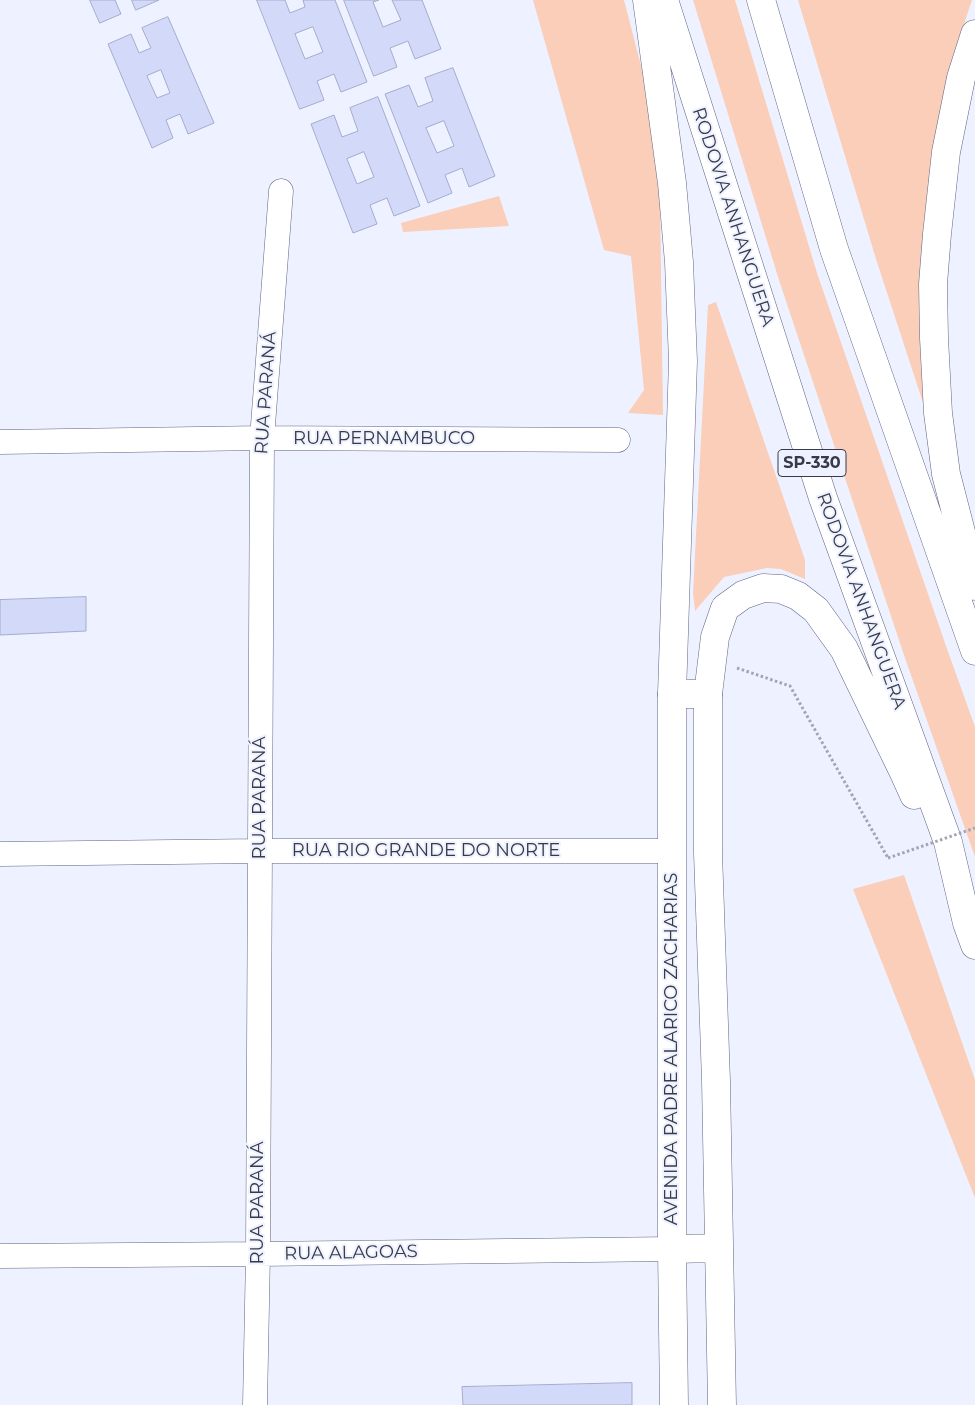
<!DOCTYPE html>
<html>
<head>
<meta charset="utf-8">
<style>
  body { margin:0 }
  canvas { display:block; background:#eef1ff }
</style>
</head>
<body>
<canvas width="975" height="1405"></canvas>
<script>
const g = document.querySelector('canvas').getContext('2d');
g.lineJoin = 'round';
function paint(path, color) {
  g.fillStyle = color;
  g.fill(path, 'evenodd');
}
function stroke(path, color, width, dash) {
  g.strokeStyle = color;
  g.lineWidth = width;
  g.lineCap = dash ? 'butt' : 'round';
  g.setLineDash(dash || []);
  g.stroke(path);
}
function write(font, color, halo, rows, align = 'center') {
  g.font = font + ' Montserrat,sans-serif';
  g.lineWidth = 4;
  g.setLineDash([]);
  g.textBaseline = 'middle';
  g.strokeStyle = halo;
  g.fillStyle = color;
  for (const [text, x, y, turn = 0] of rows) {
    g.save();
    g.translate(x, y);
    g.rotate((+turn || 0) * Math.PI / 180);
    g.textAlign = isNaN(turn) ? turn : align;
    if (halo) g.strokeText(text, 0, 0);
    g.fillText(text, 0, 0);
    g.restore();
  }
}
const green = new Path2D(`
  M533,0H624L655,120L660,200L663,415L628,413L644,390L631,256L604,250Z
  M693,0H735L817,273L946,646L975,727V857L905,658L779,280Z
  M798,0H972L960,36L928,418L876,259Z
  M499,196L509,226L403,232L401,223Z
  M716,302L805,560V579L781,569L767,568L724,577L695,611L693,593L708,305Z
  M904,875L975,1080V1198L853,889Z`);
const building = new Path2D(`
  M90,0H115L121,14L100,23Z
  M132,0H159L136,10Z
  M257,0H285L290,13L305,7L303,0H335L367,82L341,92L334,74L317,81L324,100L300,109ZM313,27L323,52L305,59L295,34Z
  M344,0H379L373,2L383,27L401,20L392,0H422L441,49L415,59L408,41L390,48L397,67L374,76Z
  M168,17L214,123L188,134L180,114L166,120L173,138L152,148L108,44L131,34L139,53L151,48L142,28ZM161,70L170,93L157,98L147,76Z
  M453,68L495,176L469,187L462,168L445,175L452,193L428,203L385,94L409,85L418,107L433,101L425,78ZM444,121L454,146L437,153L426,128Z
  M378,97L420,206L394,216L387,198L370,205L377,224L353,233L311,124L334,115L342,137L358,131L350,108ZM364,152L374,177L357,184L347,159Z
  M86,597V631L0,635V600Z
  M632,1383V1405H463L462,1387Z`);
const path = new Path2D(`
  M737,668L790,686L888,858`);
const minor = new Path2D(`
  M0,442L262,438L618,440
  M0,854L259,851H672
  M0,1256L258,1254L672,1249
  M255,1405L258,1254L262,438L281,191`);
const tertiary = new Path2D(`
  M672,1249L719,1248
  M674,1405L672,1249V694H708V853L716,1081L722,1405`);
const motorway = new Path2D(`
  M647,0L672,183L679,262L683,361L672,694
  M664,0L823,498L948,842L967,923L975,945
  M761,0L834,249L975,651
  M975,34L961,78L946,152L937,234L933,284L934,338L938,413L946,474L975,586
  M708,694L715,637L725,608L743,595L763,588L781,589L798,596L816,610L844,649L905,775L914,795`);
const pathBridge = new Path2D(`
  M888,858L975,828`);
const shields = [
  [812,463,68]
];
const shieldNames = [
  ["SP-330",812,463]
];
const streetNames = [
  ["RODOVIA ANHANGUERA",733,217,72],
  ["RUA PARANÁ",266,393,-86],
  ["RUA PERNAMBUCO",384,439],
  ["RODOVIA ANHANGUERA",861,601,70],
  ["RUA PARANÁ",260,798,-90],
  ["RUA RIO GRANDE DO NORTE",426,851],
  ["AVENIDA PADRE ALARICO ZACHARIAS",672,1049,-90],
  ["RUA PARANÁ",258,1203,-90],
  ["RUA ALAGOAS",351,1253,-1]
];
paint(green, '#faceb8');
paint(building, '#d2d9f9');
stroke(building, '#a5accc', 1);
stroke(minor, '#5f6582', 25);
stroke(tertiary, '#5f6582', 29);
stroke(motorway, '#5f6582', 29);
stroke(path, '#a2a5b3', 3, [2.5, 2.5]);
stroke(minor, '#fff', 24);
stroke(tertiary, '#fff', 28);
stroke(motorway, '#fff', 28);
stroke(pathBridge, '#a2a5b3', 3, [2.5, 2.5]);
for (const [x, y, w] of shields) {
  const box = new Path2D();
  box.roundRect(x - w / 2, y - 13.5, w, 27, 4);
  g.fillStyle = '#eef1ff';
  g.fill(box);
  stroke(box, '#373a47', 1);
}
write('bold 16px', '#373a47', null, shieldNames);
write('18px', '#373a47', '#eef1ff', streetNames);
</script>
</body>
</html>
